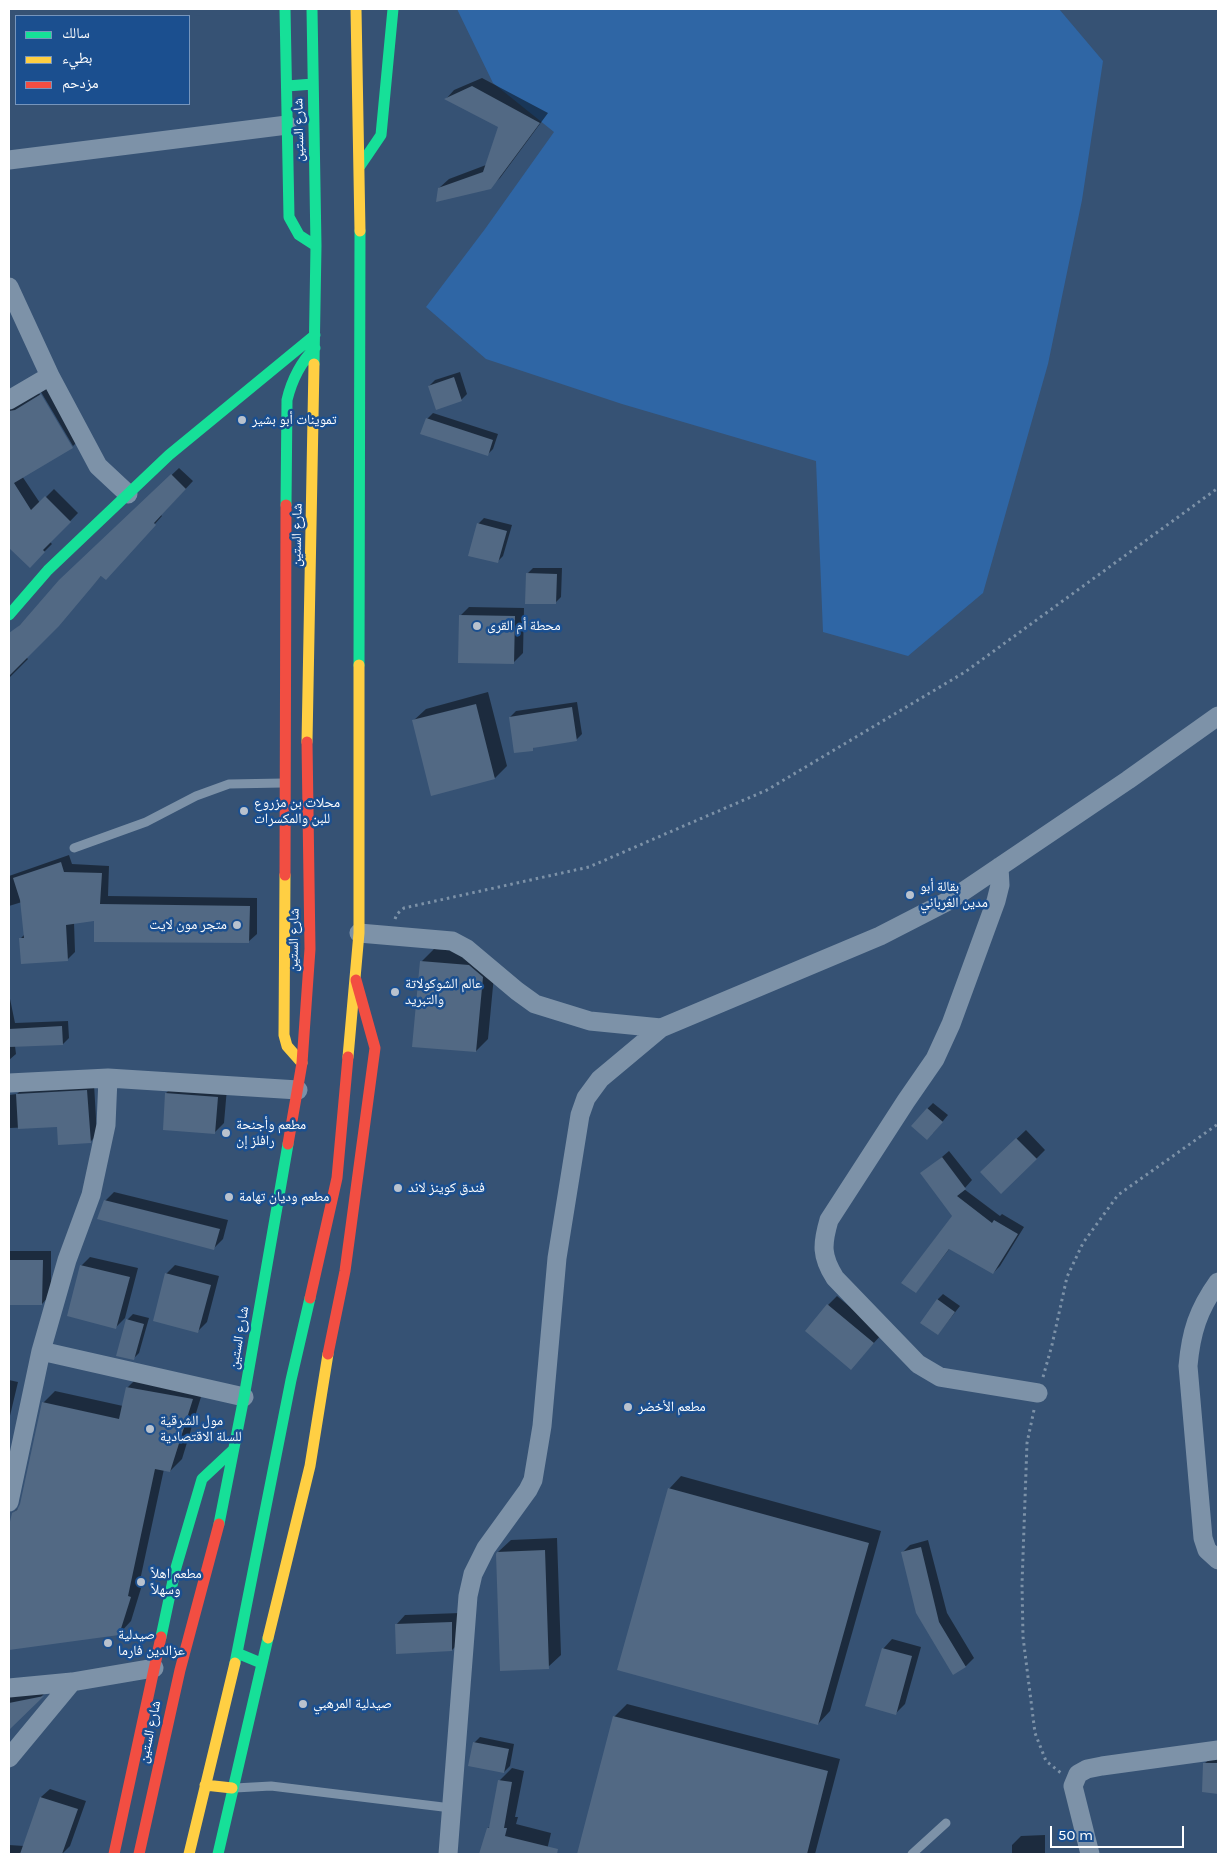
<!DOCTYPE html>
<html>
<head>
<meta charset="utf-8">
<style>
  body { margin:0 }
  #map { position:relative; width:1227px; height:1863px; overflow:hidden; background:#365274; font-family:Karla,"Noto Naskh Arabic",sans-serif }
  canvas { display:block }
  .frame { position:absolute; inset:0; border:10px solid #fff; pointer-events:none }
  .legend { position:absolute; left:15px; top:15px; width:175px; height:90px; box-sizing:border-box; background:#1b4f8f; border:1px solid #7695bc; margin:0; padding:6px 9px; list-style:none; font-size:15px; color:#fff }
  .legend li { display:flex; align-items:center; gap:10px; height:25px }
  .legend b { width:25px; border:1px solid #7695bc }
  .scale { position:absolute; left:1050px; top:1826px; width:134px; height:22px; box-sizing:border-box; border:2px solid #fff; border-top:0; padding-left:6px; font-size:15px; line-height:18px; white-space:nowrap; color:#fff; -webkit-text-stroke:4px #1b4f8f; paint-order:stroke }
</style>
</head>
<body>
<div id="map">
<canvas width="1227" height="1863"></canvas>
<div class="frame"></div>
<ul class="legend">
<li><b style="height:6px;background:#16e098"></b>سالك</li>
<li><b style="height:6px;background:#ffcf43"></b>بطيء</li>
<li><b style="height:6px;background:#f24e42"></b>مزدحم</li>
</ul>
<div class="scale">50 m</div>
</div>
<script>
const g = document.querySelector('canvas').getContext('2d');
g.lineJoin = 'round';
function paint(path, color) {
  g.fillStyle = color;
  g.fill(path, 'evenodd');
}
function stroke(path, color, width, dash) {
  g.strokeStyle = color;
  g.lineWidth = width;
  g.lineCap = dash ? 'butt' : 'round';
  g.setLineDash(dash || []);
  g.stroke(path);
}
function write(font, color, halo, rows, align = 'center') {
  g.font = font + ' Karla,"Noto Naskh Arabic",sans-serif';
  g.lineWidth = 5;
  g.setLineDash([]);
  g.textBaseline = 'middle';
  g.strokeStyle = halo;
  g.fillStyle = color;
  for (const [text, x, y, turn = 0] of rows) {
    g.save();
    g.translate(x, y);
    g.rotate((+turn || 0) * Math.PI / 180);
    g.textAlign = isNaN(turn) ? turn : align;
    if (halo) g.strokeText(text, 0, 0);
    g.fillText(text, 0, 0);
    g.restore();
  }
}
const green = new Path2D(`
  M457,9H1059L1103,61L1082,200L1048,364L983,593L908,656L823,632L816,461L622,404L486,359L426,307L485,229L554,132L493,83Z`);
const shadow = new Path2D(`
  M482,78L548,113L500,178L490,187L439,188L449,179L486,165L499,126L446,99L454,90Z
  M460,372L467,394L461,400L429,386L435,380Z
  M49,387L80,439L73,446L41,392Z
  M39,393L70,446H72L22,476L40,503L54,489L78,513L50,542L52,544L30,566L9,546V406Z
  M433,413L498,434L493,449L487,455L427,419Z
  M179,468L193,481L161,515L162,516L113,571L102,575L26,657L28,659L9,678V635L27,619L68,573Z
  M484,518L512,525L503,556L497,562L478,524Z
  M533,568H562L561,597L555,603L527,574Z
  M469,607L524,608L523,653L514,662L460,616Z
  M488,692L507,766L495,778L413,721L426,709Z
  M577,702L582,734L576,740L536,746L532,749L510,717L516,711Z
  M69,855L72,864L109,866L108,896L257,898V934L248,942L95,920L74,922L75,952L67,960L20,939L25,934L22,902L9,906V876Z
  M434,949L481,953L495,965L488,1039L476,1051L421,962Z
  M9,994L15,1023L68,1021L69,1038L63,1044L15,1046L16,1054L9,1060Z
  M94,1084L97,1135L90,1142L58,1126L10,1128L9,1130V1095L17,1094L24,1087Z
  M175,1084L227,1088L224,1123L215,1132L166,1093Z
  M933,1103L948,1115L933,1133L927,1109Z
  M1026,1130L1045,1150L1036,1159L991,1163Z
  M949,1151L972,1180L964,1189L1000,1216L1002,1214L1024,1227L1000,1266L993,1273L950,1248L916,1292L954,1216L922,1174Z
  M114,1192L228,1220L223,1239L214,1248L105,1201Z
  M9,1251H51V1294L42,1304H9Z
  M90,1257L138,1268L125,1318L116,1327L81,1266Z
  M175,1265L219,1276L207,1322L198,1331L166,1274Z
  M943,1294L960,1306L938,1334L937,1300Z
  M837,1296L882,1334L851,1368L828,1305Z
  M133,1314L149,1318L139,1353L133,1359L127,1320Z
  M139,1376L204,1387L182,1459L170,1471L164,1469L139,1585H142L131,1621L119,1634L9,1649V1531L13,1513L21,1506L43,1403L55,1391L123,1406L127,1388Z
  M9,1380L18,1382L9,1420Z
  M681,1476L881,1531L830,1711L818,1724L669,1489Z
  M557,1538L561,1655L548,1667L498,1552L511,1540Z
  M928,1540L947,1613L974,1658L966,1666L954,1673L902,1553L910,1545Z
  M460,1613L461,1641L452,1650L396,1625L405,1615Z
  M892,1639L921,1647L905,1704L895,1714L883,1649Z
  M49,1689L9,1728V1697Z
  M627,1704L840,1759L815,1854H578L614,1717Z
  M480,1737L514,1744L510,1766L504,1772L474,1743Z
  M1217,1752H1218V1793L1203,1791L1204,1764Z
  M512,1768L524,1771L515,1817H518L516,1824L551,1833L546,1854H480L488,1828L491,1826L500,1780Z
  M50,1789L86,1801L70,1846L62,1854L50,1850L49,1854H9V1845L24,1846L41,1797Z
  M1045,1835V1854H1012V1845L1021,1836Z`);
const building = new Path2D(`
  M472,86L540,123L491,189L436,202L438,188L483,172L498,127L444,99Z
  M454,377L462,401L436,410L428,386Z
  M41,394L73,448L14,483L31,510L45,496L71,522L43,550L45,552L30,568L9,548V411L15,410Z
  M426,418L493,440L488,456L420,434Z
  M171,474L186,489L154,523L156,525L106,580L101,576L59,626L9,676V633L20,625L59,580Z
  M477,523L507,531L498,563L468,556Z
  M526,573L557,574L556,604H525Z
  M459,615L515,616L514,664L458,663Z
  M476,704L495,779L431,796L412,720Z
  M572,707L577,741L533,748V751L514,753L509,717Z
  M61,862L64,872L102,873L100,904L250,906L249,943L94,942V921L66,925L68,961L21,964L19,938H24L20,900L13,878Z
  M420,961L469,965L483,977L476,1052L412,1047Z
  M62,1026L63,1045L9,1047V1029Z
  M87,1090L91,1143L58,1145L57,1127L18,1129L16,1094Z
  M165,1093L218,1097L215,1134L163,1130Z
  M927,1108L943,1122L927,1140L911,1126Z
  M1016,1138L1037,1159L1001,1194L980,1172Z
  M942,1157L966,1189L957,1196L992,1223L994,1220L1018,1234L993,1274L949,1249L916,1293L901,1283L952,1216L920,1173Z
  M104,1200L220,1229L214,1250L97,1219Z
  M9,1260H43L42,1305H9Z
  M80,1265L130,1277L116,1329L67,1316Z
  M165,1273L211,1285L198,1333L153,1321Z
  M937,1299L955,1312L938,1335L920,1323Z
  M827,1304L874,1343L851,1370L805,1331Z
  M126,1319L144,1324L134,1360L116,1356Z
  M126,1387L193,1399L170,1472L155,1469L128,1596L131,1597L119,1635L9,1650V1526L12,1513L17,1510L20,1504L42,1402L119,1419Z
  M668,1488L869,1543L818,1725L617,1670Z
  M921,1547L939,1622L966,1667L953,1675L916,1613L901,1552Z
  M545,1550L549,1669L500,1671L496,1554L497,1552Z
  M452,1622V1651L396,1654L395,1624Z
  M882,1648L912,1656L896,1715L865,1706Z
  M44,1696L9,1730V1703Z
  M613,1716L828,1771L807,1854H577Z
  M473,1742L509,1749L504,1773L468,1766Z
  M1203,1763H1218V1794L1202,1792Z
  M498,1780L512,1782L504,1828H507L505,1836L558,1849L557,1854H479L487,1828H489Z
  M40,1797L78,1809L62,1854H20Z`);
const path = new Path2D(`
  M395,919L397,914L404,908L589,867L767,790L965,672L1218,488
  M1043,1377L1052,1345L1067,1277L1083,1243L1118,1195L1218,1124
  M1034,1410L1027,1443L1022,1584L1023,1637L1035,1733L1046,1761L1061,1773`);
const lane = new Path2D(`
  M74,848L146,822L196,796L229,784L283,783
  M235,1788L271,1786L451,1808
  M912,1854L946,1823`);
const street = new Path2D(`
  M9,160L287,125
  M9,287L50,376
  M9,400L50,376L98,466L128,494
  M999,867L1000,885L996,901L951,1024L935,1059L906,1101L829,1220C822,1244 821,1256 835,1278L918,1364L940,1377L1038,1393
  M359,933L452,941L467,949L517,991L535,1004L590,1021L661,1028
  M9,1083L108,1078L298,1090
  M1218,1282C1198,1310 1191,1332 1188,1366L1203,1538L1207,1550L1218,1560
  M41,1351L67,1260L91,1195L106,1125L108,1078
  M9,1502L41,1351L244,1397
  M9,1688L72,1682L154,1668
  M9,1758L72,1682
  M448,1854L468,1596L473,1574L486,1548L528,1490L533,1480L542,1426L557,1258L580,1115L586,1098L600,1079L661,1028L880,936L952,899L1128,780L1218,716
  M1090,1854L1073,1786L1078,1774L1087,1769L1102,1766L1218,1750`);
const fast = new Path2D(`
  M285,9L289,217L299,235L316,246
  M312,9L316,246L314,364
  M287,86L313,84
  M360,166L381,135L393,9
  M286,505L287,400C292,379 300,363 315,348
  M9,615L48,570L169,455L315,335
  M359,665L360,231
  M219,1524L244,1397L288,1144
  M161,1637L175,1571L202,1479L233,1450
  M237,1653L261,1663
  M235,1663L291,1380L310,1298
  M218,1854L268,1638`);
const slow = new Path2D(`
  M356,9L360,231
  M307,742L314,364
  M285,875L284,1035L287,1046L302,1063
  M348,1057L359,933V665
  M268,1638L310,1466L328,1354
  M205,1785L232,1788
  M189,1854L235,1663`);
const jam = new Path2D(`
  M285,875L286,505
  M288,1144L302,1063L310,949L307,742
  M310,1298L337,1178L348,1057
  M328,1354L345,1271L375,1048L356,980
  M114,1854L161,1637
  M139,1854L180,1670L219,1524`);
const markers = [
  [242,420,5,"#b9c2ce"],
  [477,626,5,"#b9c2ce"],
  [244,811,5,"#b9c2ce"],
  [910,895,5,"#b9c2ce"],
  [237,925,5,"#b9c2ce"],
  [395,992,5,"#b9c2ce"],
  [226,1133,5,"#b9c2ce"],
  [398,1188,5,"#b9c2ce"],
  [229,1197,5,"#b9c2ce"],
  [628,1407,5,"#b9c2ce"],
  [150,1429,5,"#b9c2ce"],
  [141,1582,5,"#b9c2ce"],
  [108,1643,5,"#b9c2ce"],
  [303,1704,5,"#b9c2ce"]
];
const streetNames = [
  ["شارع الستين",299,130,-91],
  ["شارع الستين",297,535,-89],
  ["شارع الستين",294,940,-89],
  ["شارع الستين",239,1338,-80],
  ["شارع الستين",150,1732,-78]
];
const poiNames = [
  ["تموينات أبو بشير",252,420],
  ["محطة أم القرى",487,626],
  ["محلات بن مزروع",254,803],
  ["للبن والمكسرات",254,819],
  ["بقالة أبو",920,887],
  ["مدين الغرباني",920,903],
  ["متجر مون لايت",227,925,"right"],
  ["عالم الشوكولاتة",405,984],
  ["والتبريد",405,1000],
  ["مطعم وأجنحة",236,1125],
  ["رافلز إن",236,1141],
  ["فندق كوينز لاند",408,1188],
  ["مطعم وديان تهامة",239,1197],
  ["مطعم الأخضر",638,1407],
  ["مول الشرقية",160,1421],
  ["للسلة الاقتصادية",160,1437],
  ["مطعم اهلاً",151,1574],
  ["وسهلاً",151,1590],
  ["صيدلية",118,1635],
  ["عزالدين فارما",118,1651],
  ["صيدلية المرهبي",313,1704]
];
paint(green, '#2f66a5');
paint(shadow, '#0007');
paint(building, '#526984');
stroke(path, '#7d92a8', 3, [2.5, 4]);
stroke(lane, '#7d92a8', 9);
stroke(street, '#7d92a8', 19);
stroke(fast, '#16e098', 11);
stroke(slow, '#ffcf43', 11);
stroke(jam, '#f24e42', 11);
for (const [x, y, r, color] of markers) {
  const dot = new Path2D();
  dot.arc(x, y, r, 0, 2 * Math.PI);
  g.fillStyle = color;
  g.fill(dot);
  stroke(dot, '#1b4f8f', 2);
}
write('14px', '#fff', '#1b4f8f', streetNames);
write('14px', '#fff', '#1b4f8f', poiNames, 'left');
</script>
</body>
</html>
